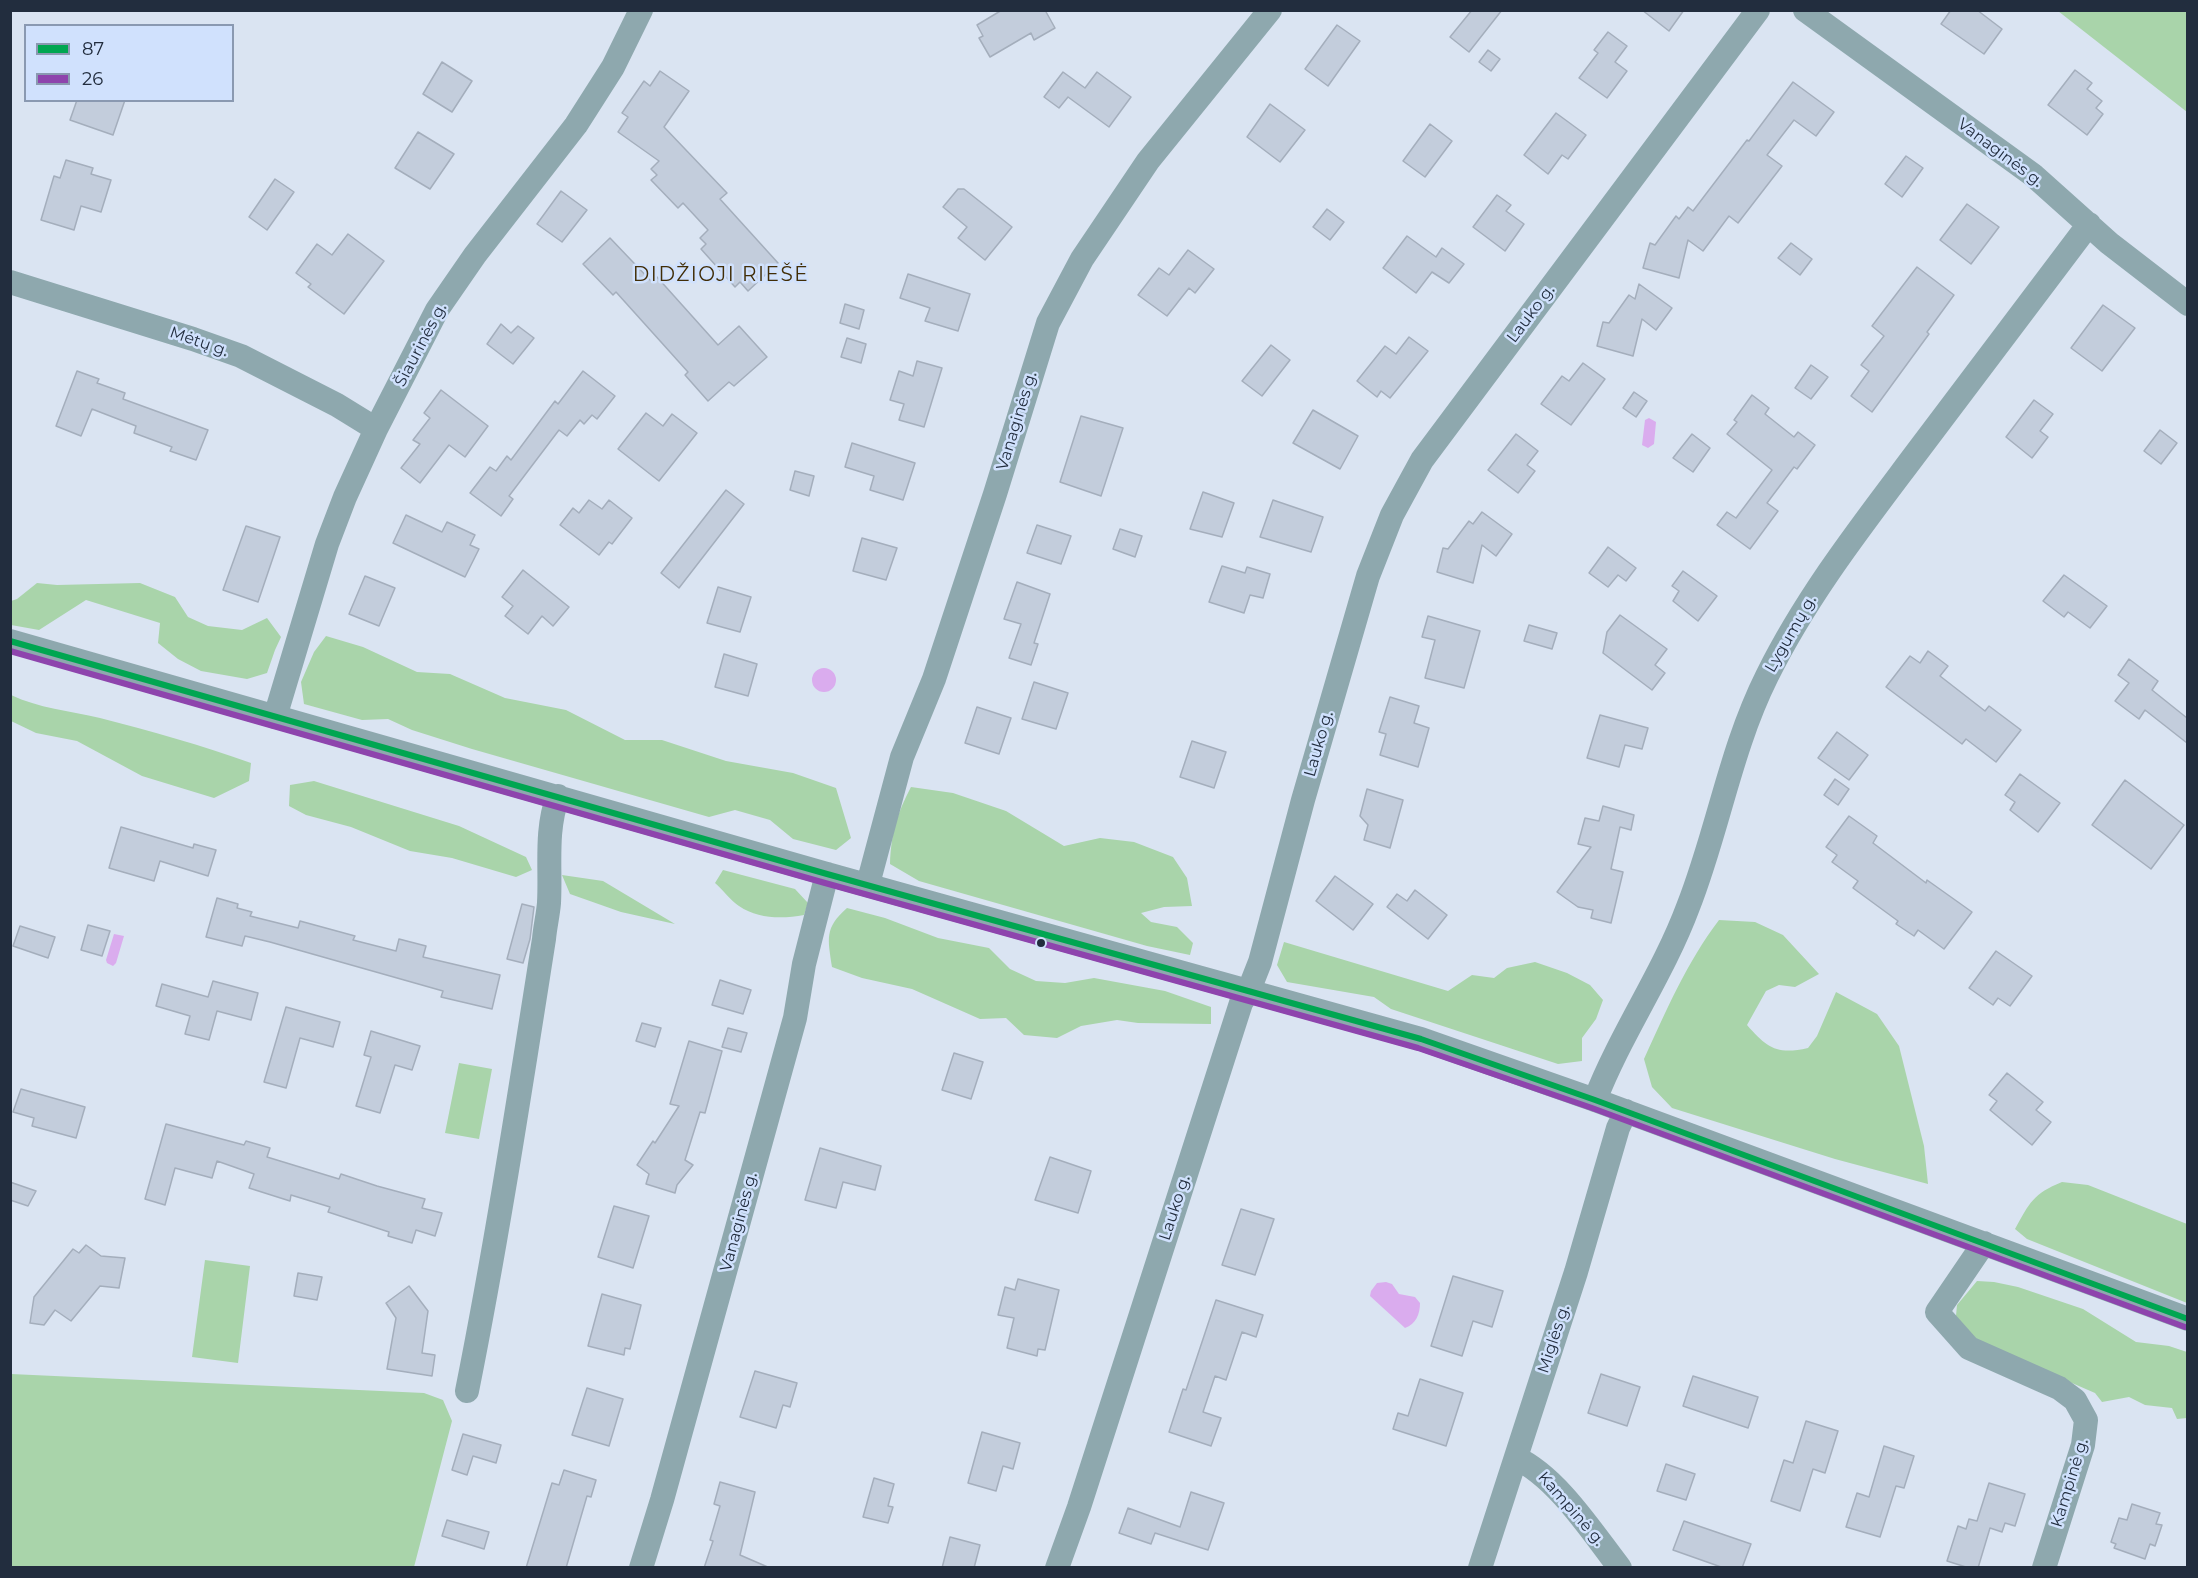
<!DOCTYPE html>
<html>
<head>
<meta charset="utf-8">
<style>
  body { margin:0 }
  #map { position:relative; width:2198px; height:1578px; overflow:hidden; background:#dae4f2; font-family:Montserrat,sans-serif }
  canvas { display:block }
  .frame { position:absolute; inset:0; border:12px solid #222d3e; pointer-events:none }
  .legend { position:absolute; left:24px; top:24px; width:210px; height:78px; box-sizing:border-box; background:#d0e1fd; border:2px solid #8a99b1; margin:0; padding:8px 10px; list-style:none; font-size:18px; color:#222d3e }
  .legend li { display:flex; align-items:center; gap:12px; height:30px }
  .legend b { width:30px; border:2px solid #8a99b1 }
</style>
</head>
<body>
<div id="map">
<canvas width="2198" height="1578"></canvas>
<div class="frame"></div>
<ul class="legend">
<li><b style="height:8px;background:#00a651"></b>87</li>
<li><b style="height:8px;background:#8e44ad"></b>26</li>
</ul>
</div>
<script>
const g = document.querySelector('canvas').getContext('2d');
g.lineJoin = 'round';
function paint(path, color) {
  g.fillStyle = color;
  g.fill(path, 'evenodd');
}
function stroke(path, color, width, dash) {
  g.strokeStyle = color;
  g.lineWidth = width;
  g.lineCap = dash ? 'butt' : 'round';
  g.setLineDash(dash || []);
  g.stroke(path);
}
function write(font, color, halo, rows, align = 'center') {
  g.font = font + ' Montserrat,sans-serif';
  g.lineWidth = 5;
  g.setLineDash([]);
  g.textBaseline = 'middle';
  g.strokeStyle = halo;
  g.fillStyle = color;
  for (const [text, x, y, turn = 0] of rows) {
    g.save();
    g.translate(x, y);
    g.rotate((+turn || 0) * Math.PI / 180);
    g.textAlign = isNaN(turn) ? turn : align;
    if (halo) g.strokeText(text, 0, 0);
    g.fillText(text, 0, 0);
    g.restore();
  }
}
const green = new Path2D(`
  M2058,11H2187V112Z
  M37,583L57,585L140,583L175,597L188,617L208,626L242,630L267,618L281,637L275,650L267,673L247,679L201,671L178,659L158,643L160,623L86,600L39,630L11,625V601L17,599Z
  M326,636L363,647L417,672L450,674L505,698L566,710L625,740H662L726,761L793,773L836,788L851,838L836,850L793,839L770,820L735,810L709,817L472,749L412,730L388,719L362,720L304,704L301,682L314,652Z
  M11,695C38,708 70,711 100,718C151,731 201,745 251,763L249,781L214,798L142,776L77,741L36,733L11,721Z
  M314,781L459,826L526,857L532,870L516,877L452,858L410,851L351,827L306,815L289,806L290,785Z
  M911,787L953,793L1006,811L1064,846L1100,838L1134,842L1173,857L1187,878L1192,906L1164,907L1141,913L1151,922L1177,927L1193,943L1190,955L1147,946L919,881L890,864C891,833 897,814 911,787Z
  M723,870L795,889L808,903L804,915C782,919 758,919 739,906C732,902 722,889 715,883Z
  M562,875L603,881L675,924L621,912L570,894Z
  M847,908L885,918L938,938L989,948L1010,969L1036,981L1065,983L1094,978L1165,991L1211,1007V1024L1138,1023L1117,1020L1081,1026L1057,1038L1024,1035L1006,1018L980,1019L912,989L862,978L832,967C828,939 824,928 847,908Z
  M1719,920L1755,922L1783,935L1819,974L1795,987L1779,985L1766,991L1747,1025C1767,1048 1777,1055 1808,1048L1817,1036L1836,992L1877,1014L1899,1046L1924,1146L1928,1184L1835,1159L1672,1108L1652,1087L1644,1059C1666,1011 1687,962 1719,920Z
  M1284,942L1448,991L1472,975L1494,978L1507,968L1535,962L1567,973L1590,985L1603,1000L1596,1019L1582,1038V1061L1558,1064L1391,1009L1374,997L1287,982L1277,965Z
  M459,1063L492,1069L479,1139L445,1133Z
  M2062,1182L2088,1185L2187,1224V1303L2027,1239L2015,1229C2030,1202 2033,1194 2062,1182Z
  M205,1260L250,1266L238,1363L192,1357Z
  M1977,1281L1994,1282L2018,1287L2083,1309L2136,1342L2169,1346L2187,1352V1418L2177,1419L2172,1408L2145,1405L2129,1397L2102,1402L2095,1393L1975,1341L1956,1316L1957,1305Z
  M11,1374L424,1393L443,1400L452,1421L414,1567H11Z`);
const water = new Path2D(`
  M1649,418L1656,422L1654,444L1648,448L1642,445L1645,420Z
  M812 680a12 12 0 1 1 24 0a12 12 0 1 1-24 0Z
  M114,934L124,936L116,963L113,966L107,963L106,960Z
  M1386,1282L1392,1284L1399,1294L1415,1297L1420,1303C1420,1314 1416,1324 1405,1328L1370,1296L1371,1291L1377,1283Z`);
const building = new Path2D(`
  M1002,10H1045L1055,28L1034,40L1031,33L990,57L979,38L983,36L977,25Z
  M1472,10H1502L1469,52L1450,37Z
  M1642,10H1684L1669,31Z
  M1951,10H1977L2002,29L1984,54L1941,24Z
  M1337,25L1360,41L1328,86L1305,69Z
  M1608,32L1627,46L1615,62L1627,71L1607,98L1579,78L1598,53L1594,50Z
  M1488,50L1500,59L1491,71L1479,62Z
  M442,62L472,81L452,112L423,94Z
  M2075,70L2092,83L2087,89L2102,101L2096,108L2103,114L2087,135L2048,105Z
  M660,71L689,91L664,127L727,193L720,199L778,263L748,291L740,282L735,287L701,249L706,244L700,238L708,230L683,203L678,208L651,180L657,175L651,169L659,161L618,132L628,117L622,113L644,81L650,86Z
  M1063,72L1085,88L1097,72L1131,97L1109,127L1068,97L1059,108L1044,97Z
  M1793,82L1834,112L1816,136L1794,120L1767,155L1782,166L1738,223L1729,216L1703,251L1688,240L1679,278L1643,268L1650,243L1655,245L1676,216L1679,219L1688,207L1693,211L1747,140L1749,141Z
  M77,100H125L113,135L70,120Z
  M1270,104L1305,130L1280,162L1247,137Z
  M1556,113L1586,135L1568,159L1562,155L1548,174L1524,155Z
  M1430,124L1452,141L1425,177L1403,161Z
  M418,132L454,154L430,189L395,168Z
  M1906,156L1923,168L1902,197L1885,184Z
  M66,160L93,168L91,174L111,180L101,212L81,206L74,230L41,220L54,176L60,178Z
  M275,179L294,192L267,230L249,217Z
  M958,189H964L1012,227L985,260L958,238L967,227L943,207Z
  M561,191L587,210L562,242L537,224Z
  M1497,195L1511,205L1506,211L1524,224L1505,251L1473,227Z
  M1967,204L1999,227L1971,264L1940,240Z
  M1327,209L1344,222L1330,240L1313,227Z
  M348,234L384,261L344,314L308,287L311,284L296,273L317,244L332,255Z
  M1407,236L1436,257L1442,248L1464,264L1449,283L1432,272L1416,293L1383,268Z
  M610,238L652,282L657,277L718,345L739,326L767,357L734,386L729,382L708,401L685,375L688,372L616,292L613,295L583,264Z
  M1791,243L1812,259L1800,275L1778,258Z
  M1188,250L1214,269L1195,293L1189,288L1167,316L1138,295L1159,268L1169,275Z
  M1917,267L1954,295L1927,332L1929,334L1872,412L1851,396L1869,371L1861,365L1884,336L1872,326Z
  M908,274L970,294L958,331L925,321L930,308L900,298Z
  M1639,284L1672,308L1656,330L1642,319L1633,356L1597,346L1603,322L1609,323L1629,295L1635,299Z
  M845,304L864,310L859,329L840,323Z
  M2103,305L2135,328L2102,371L2071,348Z
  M501,324L511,333L518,326L534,338L513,364L487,344Z
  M1409,337L1428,351L1390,398L1381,391L1377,397L1357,381L1385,346L1396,354Z
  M847,338L866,344L861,363L841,357Z
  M1271,345L1290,360L1262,396L1242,381Z
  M917,361L942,368L924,427L899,420L904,404L890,400L899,371L913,376Z
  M1583,363L1605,379L1571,425L1541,404L1562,376L1569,381Z
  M1811,365L1828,377L1811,399L1795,388Z
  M77,371L99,379L97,383L125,393L123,399L208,430L196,460L170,451L172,447L134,433L136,426L92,409L81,436L56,426Z
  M583,371L615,396L597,419L592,415L584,424L580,420L567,436L559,430L509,496L513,499L501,516L470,493L490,467L496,471L507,456L511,460L555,401L558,404Z
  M441,390L488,426L465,457L449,445L420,483L401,468L420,444L413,440L430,418L424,413Z
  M1634,392L1647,401L1636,417L1623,408Z
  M1752,395L1769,408L1765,414L1794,437L1798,432L1815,445L1797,469L1794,467L1767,503L1778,511L1750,549L1717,525L1727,512L1736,518L1772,470L1727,434L1737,422L1734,420Z
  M2034,400L2053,414L2040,431L2048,437L2032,458L2006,437Z
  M1313,410L1358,436L1340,469L1293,443Z
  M646,413L663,426L672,414L697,433L659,481L618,449Z
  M1081,416L1123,428L1101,496L1060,482Z
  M2160,430L2177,443L2161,464L2144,451Z
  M1516,434L1538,451L1527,465L1535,471L1518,493L1488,470Z
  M1692,434L1710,448L1693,472L1673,458Z
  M852,443L915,463L903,500L870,490L874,476L845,467Z
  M795,471L814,476L809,496L790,490Z
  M726,490L744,504L679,588L661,573Z
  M1203,492L1234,503L1222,537L1190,529Z
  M589,500L602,509L609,500L632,518L612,544L609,542L599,555L560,525L573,508L579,513Z
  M1273,500L1323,517L1311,552L1260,537Z
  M1482,512L1512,534L1496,556L1482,545L1473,583L1437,572L1443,548L1448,549L1469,521L1473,524Z
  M406,515L442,532L447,522L475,535L470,545L479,549L465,577L393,543Z
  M1037,525L1071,536L1061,564L1027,553Z
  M246,526L280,537L258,602L223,590Z
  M1120,529L1142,536L1135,557L1113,549Z
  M862,538L897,548L886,580L853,571Z
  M1608,547L1636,568L1626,581L1618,575L1608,587L1589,573Z
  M1222,566L1245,573L1247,567L1270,574L1263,598L1250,595L1244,613L1209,602Z
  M523,570L569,607L553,626L542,616L528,634L505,616L513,606L502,597Z
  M1683,571L1717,596L1698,621L1673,601L1679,591L1672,586Z
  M2064,575L2107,606L2090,628L2068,612L2064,617L2043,601Z
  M365,576L395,588L379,626L349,614Z
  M1017,582L1050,594L1034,643L1038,644L1031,665L1009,658L1021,624L1004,619Z
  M718,587L751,597L740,632L707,623Z
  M1620,615L1667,649L1655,665L1665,673L1652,690L1603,653L1607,632Z
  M1428,616L1480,631L1464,688L1425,678L1435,640L1422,637Z
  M1529,625L1557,633L1552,649L1524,641Z
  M1928,651L1948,666L1940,676L1985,711L1989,706L2021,730L1996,762L1966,739L1962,744L1886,687L1910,656L1920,663Z
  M724,654L757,664L748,696L715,687Z
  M2129,659L2158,681L2152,690L2187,718V743L2145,710L2139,719L2115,701L2129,683L2118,675Z
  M1034,682L1068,693L1056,729L1022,719Z
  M1390,697L1419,706L1414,723L1429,728L1418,767L1380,755L1386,734L1379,732Z
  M977,707L1011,718L999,754L965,743Z
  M1600,715L1648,728L1642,749L1625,745L1619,767L1587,758Z
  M1837,732L1868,755L1849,780L1818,758Z
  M1192,741L1226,752L1214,788L1180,777Z
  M2020,774L2060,803L2038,832L2010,810L2015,802L2005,795Z
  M1835,779L1849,789L1838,805L1824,795Z
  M2125,780L2184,825L2151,869L2092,825Z
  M1367,789L1403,800L1390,848L1364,840L1368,825L1360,816Z
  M1603,806L1634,815L1631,830L1620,827L1611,869L1623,872L1611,923L1591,918L1593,910L1578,907L1557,892L1591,847L1578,844L1585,818L1599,821Z
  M1849,816L1877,836L1873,843L1926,883L1927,880L1972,912L1944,949L1918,930L1914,936L1896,924L1898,921L1853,888L1858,881L1832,862L1837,855L1826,847Z
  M121,827L193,848L194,844L216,850L208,876L160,861L154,881L109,868Z
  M1335,876L1373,904L1353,930L1316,901Z
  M1415,890L1447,915L1428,939L1387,907L1397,894L1407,901Z
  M217,898L238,904L237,908L252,912L250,916L298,928L300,921L355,936L353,940L396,951L399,939L426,946L423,957L500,975L492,1009L441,997L443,991L270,942L245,936L242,946L206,937Z
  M522,904L534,907L530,939L523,963L507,959Z
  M88,925L110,931L102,956L81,950Z
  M20,926L55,937L48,958L13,946Z
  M1996,951L2032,976L2010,1006L1998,998L1993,1005L1969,988Z
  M720,980L751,990L743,1014L712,1005Z
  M213,981L258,993L251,1020L217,1011L209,1040L185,1034L190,1016L156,1006L162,984L208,997Z
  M286,1007L340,1022L333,1047L300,1038L286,1088L264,1082Z
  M642,1023L661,1028L655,1047L636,1041Z
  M728,1028L747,1033L741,1052L722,1047Z
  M371,1031L420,1046L412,1070L395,1065L380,1113L356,1106L371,1057L364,1055Z
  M689,1041L722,1051L705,1113L700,1112L685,1160L693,1165L677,1185L675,1193L646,1184L649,1174L637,1165L653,1141L655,1143L679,1106L670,1104Z
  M954,1053L983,1062L971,1099L942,1090Z
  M2007,1073L2043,1102L2036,1110L2051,1122L2032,1145L1990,1110L1997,1101L1989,1095Z
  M21,1089L85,1107L76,1138L32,1126L34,1118L13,1112Z
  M166,1124L244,1145L246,1141L270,1148L267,1157L339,1179L341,1174L377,1186L425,1199L422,1208L442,1213L435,1236L416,1230L412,1243L388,1236L389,1232L328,1212L330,1207L291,1195L290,1201L249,1188L254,1174L217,1161L212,1178L175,1168L165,1205L145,1199Z
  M820,1148L881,1166L875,1190L843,1182L836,1208L805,1200Z
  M1050,1157L1091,1171L1078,1213L1035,1200Z
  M10,1182L36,1191L28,1206L10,1200Z
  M614,1206L649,1216L633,1268L598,1257Z
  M1241,1209L1274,1219L1255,1275L1222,1265Z
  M86,1245L101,1256L125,1258L119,1288L100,1286L71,1321L55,1310L44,1325L30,1323L34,1297L73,1249L79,1253Z
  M298,1273L322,1277L317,1300L294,1296Z
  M1453,1276L1503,1291L1492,1327L1473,1321L1462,1356L1431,1346Z
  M1018,1279L1059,1290L1045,1350L1038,1349L1037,1356L1007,1348L1014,1318L998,1315L1005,1287L1015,1290Z
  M409,1286L428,1311L422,1353L435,1355L432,1376L387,1369L396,1318L386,1303Z
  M602,1294L641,1305L630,1349L625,1348L624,1355L588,1346Z
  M1216,1300L1263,1315L1256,1337L1242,1332L1226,1380L1215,1376L1203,1412L1221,1418L1211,1446L1169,1432L1183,1389L1186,1390Z
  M755,1371L797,1383L790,1407L783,1405L776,1428L740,1417Z
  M1601,1374L1640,1387L1627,1426L1588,1413Z
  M1693,1376L1758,1397L1748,1428L1683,1406Z
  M1420,1379L1463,1393L1446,1446L1393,1429L1398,1413L1408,1416Z
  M587,1388L623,1399L609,1446L572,1435Z
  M1806,1421L1838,1431L1825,1473L1813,1469L1800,1511L1771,1501L1784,1460L1793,1463Z
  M982,1432L1020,1443L1013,1469L1003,1466L996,1491L968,1483Z
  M463,1434L501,1445L496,1463L473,1456L467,1475L452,1470Z
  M1884,1446L1914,1456L1904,1488L1896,1486L1880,1537L1846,1527L1857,1493L1869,1497Z
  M1666,1464L1695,1474L1686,1500L1657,1491Z
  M564,1470L596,1480L591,1497L587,1496L566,1568H526L552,1483L559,1485Z
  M874,1478L894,1484L888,1506L893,1507L888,1523L863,1517Z
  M720,1482L755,1492L740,1555L770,1568H704L713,1541L710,1540L720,1506L714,1504Z
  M1989,1483L2025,1494L2015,1526L2005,1523L2002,1532L1990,1528L1978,1568H1969L1947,1561L1958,1526L1966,1529L1969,1519L1977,1521Z
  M1191,1492L1224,1503L1208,1550L1155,1533L1151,1544L1119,1533L1128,1508L1180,1527Z
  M2132,1504L2160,1513L2156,1524L2162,1525L2155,1546L2150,1544L2145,1559L2114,1548L2116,1544L2111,1542L2119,1518L2127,1520Z
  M447,1520L489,1532L484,1549L442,1536Z
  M1684,1521L1751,1544L1742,1568H1724L1673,1550Z
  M950,1537L980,1545L974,1568H942Z`);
const street = new Path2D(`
  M1805,10L2033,175L2109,243L2188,304
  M10,282L193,339L241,356L337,405L376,429
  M10,641L827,874L1421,1039L1595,1100L2188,1319
  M275,717L327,544L345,497L376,429L437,310L475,255L576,125L613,67L641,10
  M868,884L902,757L934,679L995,494L1048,323L1082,259L1148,161L1270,10
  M1595,1100C1621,1033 1663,974 1688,907C1718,831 1730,750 1767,676C1807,595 1863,524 1917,452C1975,376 2032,300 2089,224
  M1984,1243L1937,1312L1969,1348L2059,1388L2075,1400L2086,1420L2083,1445L2044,1568
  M467,1391C497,1241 520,1091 544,939C545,927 548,915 549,903C551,867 545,831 558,796
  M1516,1458C1557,1477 1592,1532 1620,1568
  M641,1568L662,1500L795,1018L804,964L827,874
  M1057,1568L1079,1507L1241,1003L1249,990L1260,962L1303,800L1368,576L1392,515L1422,460L1758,10
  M1480,1568L1576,1272L1618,1128L1626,1111`);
const bus1 = new Path2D(`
  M10,641L827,874L1421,1039L1595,1100L2188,1319`);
const bus2 = new Path2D(`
  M10,651L825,883L1418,1048L1592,1108L2185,1327`);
const markers = [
  [1041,943,5,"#222d3e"]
];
const streetNames = [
  ["Vanaginės g.",2000,153,37],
  ["Lauko g.",1531,314,-53],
  ["Mėtų g.",199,342,19],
  ["Šiaurinės g.",421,345,-62],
  ["Vanaginės g.",1017,421,-73],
  ["Lygumų g.",1791,634,-60],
  ["Lauko g.",1319,744,-74],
  ["Lauko g.",1175,1208,-72],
  ["Vanaginės g.",739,1222,-75],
  ["Miglės g.",1554,1339,-72],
  ["Kampinė g.",2070,1483,-73],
  ["Kampinė g.",1571,1509,49]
];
const quarterNames = [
  ["DIDŽIOJI RIEŠĖ",721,275]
];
paint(green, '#a9d4aa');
paint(water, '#daacee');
paint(building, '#c3cddc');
stroke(building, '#a4aebc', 1.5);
stroke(street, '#8ea8ae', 24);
stroke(bus1, '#00a651', 6);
stroke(bus2, '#8e44ad', 6);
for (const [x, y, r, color] of markers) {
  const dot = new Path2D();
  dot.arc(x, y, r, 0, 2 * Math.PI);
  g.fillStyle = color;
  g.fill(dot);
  stroke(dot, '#d0e1fd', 2);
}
write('16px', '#222d3e', '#d0e1fd', streetNames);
g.letterSpacing = '1.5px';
write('20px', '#412d06', '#d0e1fd', quarterNames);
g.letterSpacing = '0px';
</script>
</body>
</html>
